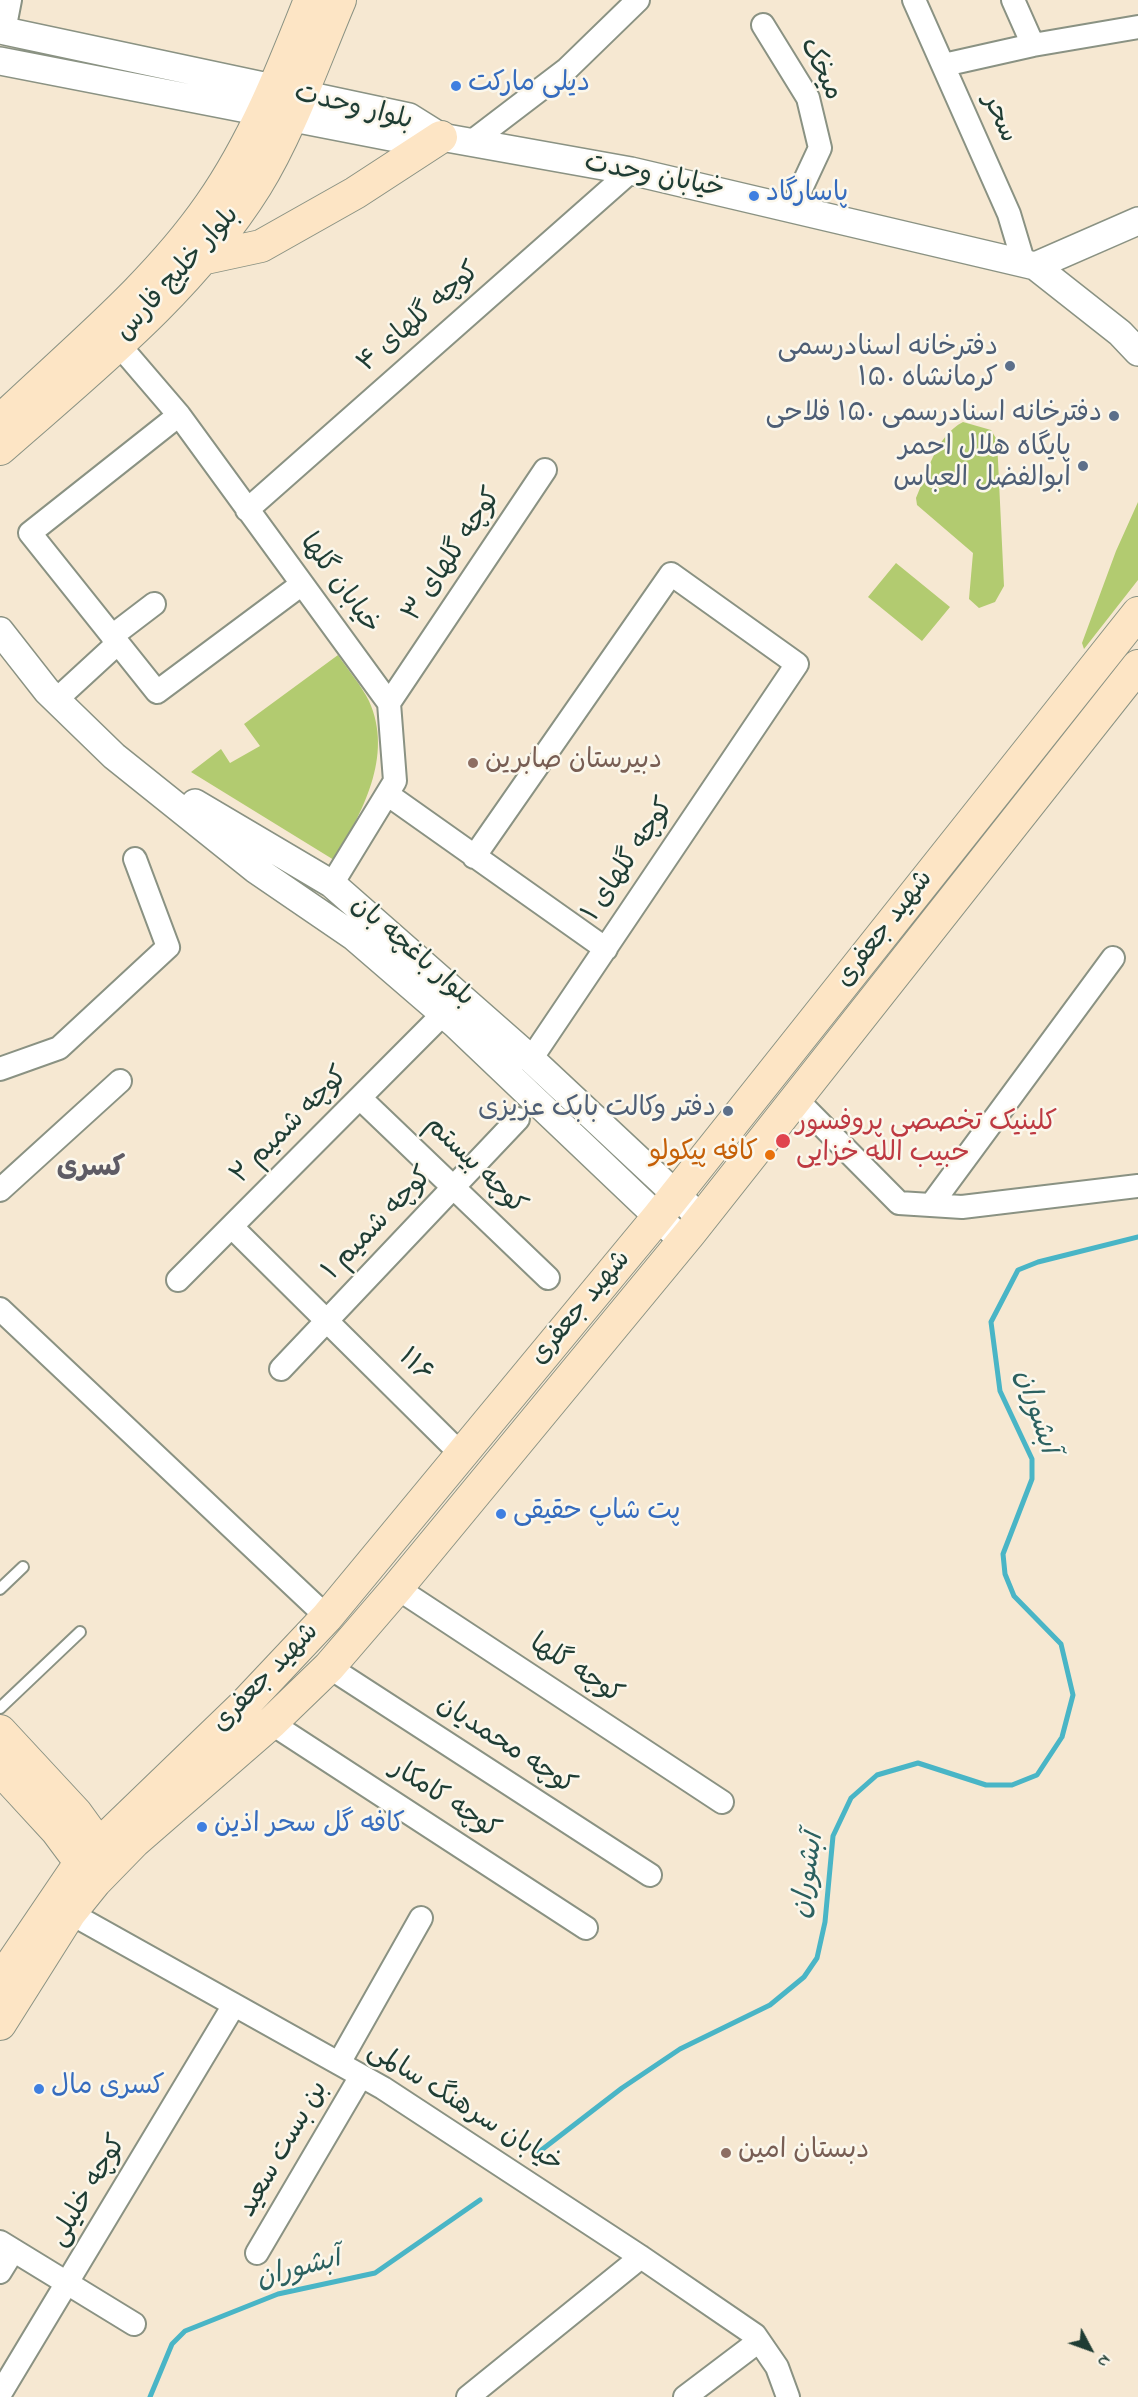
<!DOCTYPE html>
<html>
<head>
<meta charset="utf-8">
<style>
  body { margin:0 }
  #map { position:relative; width:1138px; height:2397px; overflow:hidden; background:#f6e8d2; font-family:"Indie Flower",sans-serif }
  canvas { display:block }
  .north { position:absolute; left:1060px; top:2319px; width:60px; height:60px; -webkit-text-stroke:4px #fbf7ec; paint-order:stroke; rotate:131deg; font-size:16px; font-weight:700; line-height:24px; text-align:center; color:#1f3d34 }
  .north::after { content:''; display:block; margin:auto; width:21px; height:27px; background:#1f3d34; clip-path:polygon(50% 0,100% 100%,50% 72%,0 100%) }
</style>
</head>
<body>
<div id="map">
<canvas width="1138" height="2397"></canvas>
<div class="north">N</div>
</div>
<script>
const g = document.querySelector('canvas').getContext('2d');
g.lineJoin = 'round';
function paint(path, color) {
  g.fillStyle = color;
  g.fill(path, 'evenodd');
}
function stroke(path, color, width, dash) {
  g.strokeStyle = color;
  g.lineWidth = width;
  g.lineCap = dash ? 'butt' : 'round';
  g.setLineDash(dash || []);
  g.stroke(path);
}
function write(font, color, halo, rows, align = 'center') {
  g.font = font + ' "Indie Flower","Playpen Sans Arabic",sans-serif';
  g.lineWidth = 5;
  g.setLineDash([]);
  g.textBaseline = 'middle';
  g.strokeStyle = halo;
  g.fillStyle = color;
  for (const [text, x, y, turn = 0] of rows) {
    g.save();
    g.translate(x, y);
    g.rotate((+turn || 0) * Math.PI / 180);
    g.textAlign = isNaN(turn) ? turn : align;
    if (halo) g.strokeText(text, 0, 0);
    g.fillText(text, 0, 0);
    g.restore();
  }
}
const green = new Path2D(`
  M963,422L991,430L997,440L1004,586L995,602L979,608L969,599L973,553L917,505L916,498C928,471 936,436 963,422Z
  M1138,502V580L1084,649L1082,643L1116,551Z
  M896,563L950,607L922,641L868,597Z
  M338,655C348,670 361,685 369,701C394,756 362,813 334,860L191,772L221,749L230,763L260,746L244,724Z`);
const stream = new Path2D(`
  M535,2155L622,2088L680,2049L770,2005L804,1977L817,1958L825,1922L833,1836L851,1798L877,1775L918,1763L986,1785H1012L1037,1775L1062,1737L1073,1695L1061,1644L1014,1596L1005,1574L1003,1554L1032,1479V1459L1000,1391L991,1322L1018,1270L1038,1262L1138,1237
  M150,2397L172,2344L185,2331L278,2294L375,2273L480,2200`);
const service = new Path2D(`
  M0,1589L23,1567
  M0,1708L80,1632`);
const minor = new Path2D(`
  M914,0L1009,214L1024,264
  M1013,0L1033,45
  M763,25L808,98L820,148L792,208
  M4,31L10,0
  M944,65L1033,45L1138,27
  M470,143L567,69L638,0
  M119,345L179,415L389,703L395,781L332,884
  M179,415L30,533L157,692L302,584
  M247,510L631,171
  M112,636L154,604
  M56,700L118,643
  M389,703L545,470
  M387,794L606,949
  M474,857L671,574L797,664L531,1059
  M0,1069L59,1048L168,947L135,859
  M360,1098L548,1278
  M795,1098L899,1203L962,1207L1138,1186
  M0,1190L120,1081
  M931,1205L1113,958
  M232,1227L461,1454
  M178,1280L443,1014
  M0,1309L327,1617
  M281,1369L518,1119
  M397,1588L722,1802
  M329,1667L650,1875
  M271,1723L586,1928
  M70,1913L383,2088L641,2257L755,2335L777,2367L788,2397
  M339,2063L421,1918
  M0,2242L134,2324
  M257,2253L361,2076
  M0,2272L13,2251
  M0,2394L234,2005
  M468,2397L641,2257
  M685,2397L759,2341`);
const tertiary = new Path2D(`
  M0,30L409,117L441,137
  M0,61L396,138L441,137L631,171L1035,266L1138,221
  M1035,266L1120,333L1138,352
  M0,631L47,691L114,756L255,869L353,936L455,1024L683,1241
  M195,803L332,884L531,1059L701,1218`);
const secondary = new Path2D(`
  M201,259L261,246L355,193L441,137
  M0,421C72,352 153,287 210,205C254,142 282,71 310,0
  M0,449C91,369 191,290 256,186C289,133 315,59 340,0
  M0,1731L76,1813L110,1860
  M0,1769L57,1831L92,1878
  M0,1981L80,1863L245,1704L327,1617L658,1217L1138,613
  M0,2024L70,1913L95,1882L134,1842L271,1723L329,1667L397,1588L690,1233L1138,666`);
const markers = [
  [456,86,6,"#3f7fe0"],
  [754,196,6,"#3f7fe0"],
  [1010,366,6,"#5c6f8a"],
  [1114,416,6,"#5c6f8a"],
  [1083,466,6,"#5c6f8a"],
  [473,763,6,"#8d6e63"],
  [728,1111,6,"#5c6f8a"],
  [783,1141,8,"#e0444e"],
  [770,1155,6,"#e8710a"],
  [501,1514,6,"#3f7fe0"],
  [202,1827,6,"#3f7fe0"],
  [39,2089,6,"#3f7fe0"],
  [726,2153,6,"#8d6e63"]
];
const streetNames = [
  ["میخک",819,70,64],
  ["بلوار وحدت",353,109,14],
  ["سحر",998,119,66],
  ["خیابان وحدت",654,178,11],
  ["بلوار خلیج فارس",179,275,-48],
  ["کوچه گلهای ۴",420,319,-41],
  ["کوچه گلهای ۳",454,556,-56],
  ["خیابان گلها",338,585,54],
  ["کوچه گلهای ۱",630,861,-56],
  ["شهید جعفری",886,930,-52],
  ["بلوار باغچه بان",411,953,41],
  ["کوچه شمیم ۲",291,1127,-45],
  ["کوچه بیستم",474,1167,44],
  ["کوچه شمیم ۱",379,1225,-46],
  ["شهید جعفری",582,1309,-50],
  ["۱۱۶",414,1367,45],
  ["کوچه گلها",575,1671,33],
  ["شهید جعفری",267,1679,-46],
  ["کوچه محمدیان",505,1747,33],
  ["کوچه کامکار",444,1801,33],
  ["خیابان سرهنگ سالمی",464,2109,32],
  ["بن بست سعید",285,2150,-60],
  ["کوچه خلیلی",90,2192,-59]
];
const shopNames = [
  ["دیلی مارکت",468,86],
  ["پاسارگاد",766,196],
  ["پت شاپ حقیقی",513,1514],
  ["کافه گل سحر اذین",214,1827],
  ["کسری مال",51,2089]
];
const serviceNames = [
  ["دفترخانه اسنادرسمی",998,350],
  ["۱۵۰ کرمانشاه",998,381],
  ["دفترخانه اسنادرسمی ۱۵۰ فلاحی",1102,416],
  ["پایگاه هلال احمر",1071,450],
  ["ابوالفضل العباس",1071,481],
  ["دفتر وکالت بابک عزیزی",716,1111]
];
const educationNames = [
  ["دبیرستان صابرین",485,763],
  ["دبستان امین",738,2153]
];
const healthNames = [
  ["کلینیک تخصصی پروفسور",796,1125],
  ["حبیب الله خزایی",796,1156]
];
const foodNames = [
  ["کافه پیکولو",758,1155]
];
const neighbourhoodNames = [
  ["کسری",91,1170]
];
const waterNames = [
  ["آبشوران",1034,1412,72],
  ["آبشوران",810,1876,-81],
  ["آبشوران",299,2271,-15]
];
paint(green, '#b2cb70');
stroke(stream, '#49b5c6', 5);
stroke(service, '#8a9283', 14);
stroke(minor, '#8a9283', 26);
stroke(tertiary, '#8a9283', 30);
stroke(secondary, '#8a9283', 34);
stroke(service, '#fff', 10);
stroke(minor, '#fff', 22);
stroke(tertiary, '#fff', 27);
stroke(secondary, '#fde5c5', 32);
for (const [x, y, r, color] of markers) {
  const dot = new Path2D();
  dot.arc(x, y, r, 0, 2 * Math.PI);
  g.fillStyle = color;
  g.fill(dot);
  stroke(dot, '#fbf7ec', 2);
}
write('27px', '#1f3d34', '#fbf7ec', streetNames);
write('27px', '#366cbe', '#fbf7ec', shopNames, 'left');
write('27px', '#4e5e75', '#fbf7ec', serviceNames, 'right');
write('27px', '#785e54', '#fbf7ec', educationNames, 'left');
write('27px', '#be3a42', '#fbf7ec', healthNames, 'left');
write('27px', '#c56008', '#fbf7ec', foodNames, 'right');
write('bold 28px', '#5f5c65', '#fbf7ec', neighbourhoodNames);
write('italic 28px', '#2c6160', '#fbf7ec', waterNames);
</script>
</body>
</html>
